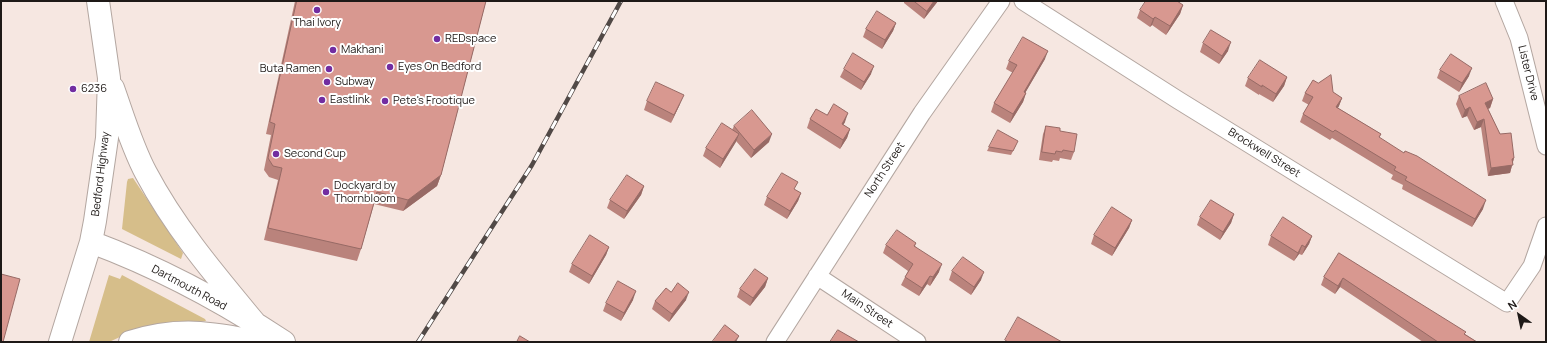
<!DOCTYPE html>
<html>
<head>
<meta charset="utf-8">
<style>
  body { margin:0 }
  #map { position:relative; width:1547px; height:343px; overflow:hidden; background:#f6e7e1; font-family:Manrope,sans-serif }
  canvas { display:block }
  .frame { position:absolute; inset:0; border:2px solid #1e1917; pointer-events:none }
  .north { position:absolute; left:1499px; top:295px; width:40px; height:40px; -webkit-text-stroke:3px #fff; paint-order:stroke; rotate:327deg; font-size:11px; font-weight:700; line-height:16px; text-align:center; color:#1e1917 }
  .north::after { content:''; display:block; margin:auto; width:14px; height:18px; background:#1e1917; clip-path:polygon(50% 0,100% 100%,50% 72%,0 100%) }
</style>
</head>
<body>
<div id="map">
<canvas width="1547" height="343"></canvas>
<div class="frame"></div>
<div class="north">N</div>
</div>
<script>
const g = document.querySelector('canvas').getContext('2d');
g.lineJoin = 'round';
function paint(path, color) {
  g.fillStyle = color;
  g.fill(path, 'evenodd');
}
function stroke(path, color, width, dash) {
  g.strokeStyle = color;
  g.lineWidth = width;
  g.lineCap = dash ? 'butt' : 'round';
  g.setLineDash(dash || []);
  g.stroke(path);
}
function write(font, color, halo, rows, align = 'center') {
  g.font = font + ' Manrope,sans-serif';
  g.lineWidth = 4;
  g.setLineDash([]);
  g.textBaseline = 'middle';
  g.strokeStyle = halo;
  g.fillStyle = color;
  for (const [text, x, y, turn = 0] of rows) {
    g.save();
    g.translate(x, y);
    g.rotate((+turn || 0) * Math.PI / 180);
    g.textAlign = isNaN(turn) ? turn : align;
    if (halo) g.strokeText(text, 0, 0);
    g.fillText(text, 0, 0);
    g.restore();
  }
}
const green = new Path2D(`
  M133,178L183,253L181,259L122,229L127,182L128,179Z
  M109,275L120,279L122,275L205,319L206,321L175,324L131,332L109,342H89Z`);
const minor = new Path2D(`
  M1023,1L1178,100L1507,303L1532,266L1546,226
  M1504,1L1519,38L1546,146
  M817,276L917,342
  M775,342L922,113L1001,1`);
const major = new Path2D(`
  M113,88C123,116 132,147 146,173C175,228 216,276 255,323
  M91,242C158,267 224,302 284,342
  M60,342L91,242L95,221L107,138L109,78L98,1
  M130,342C177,327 211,332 258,342`);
const rail = new Path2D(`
  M418,342L532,165L621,1`);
const wall = new Path2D(`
  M295,1H486L441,175L437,186L403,211L374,204L361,249L357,261L264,240L278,180L269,177L264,170L271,135L266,134Z
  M904,1H938L924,19L904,3Z
  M1183,5L1180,14L1166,35L1152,25L1150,27L1137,18L1140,10Z
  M896,23L893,31L882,49L863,37L866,29Z
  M1203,43L1228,51L1219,64L1200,52Z
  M1045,59L1025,93H1026L1023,102L1010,123L991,112L994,103L1013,73L1006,69L1009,61Z
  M844,69L871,74L861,90L840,77Z
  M1440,70L1469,76L1459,92L1437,78Z
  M1287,77L1284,86L1273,102L1259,94V95L1245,86L1248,78Z
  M1333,92L1342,98L1338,108L1381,134L1379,138L1483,209L1472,227L1402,189L1403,185L1391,179L1393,175L1332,138L1330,140L1300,122L1303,114L1309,105L1302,101L1305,93Z
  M1459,96L1493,99L1490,108L1488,109L1500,134L1514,158L1510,173L1488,176L1481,127L1474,130L1467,116L1462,118L1456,104Z
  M647,101L680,104L671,123L644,110Z
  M827,115L845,122L843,125L850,129L847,138L840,149L807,128L810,119Z
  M734,126L769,142L751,158L736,141L720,168L703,156L706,148L732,130Z
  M1046,126L1060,131L1074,152L1071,160L1060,158L1059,161L1053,160L1052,162L1039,160L1043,134Z
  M1016,145L1011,155L987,151L989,147Z
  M644,186L641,195L624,219L607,208L610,200Z
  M795,190L801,193L798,201L787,219L764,205L767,197Z
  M1234,214L1231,223L1220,240L1197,225L1200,217Z
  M1132,220L1129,228L1112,256L1091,244L1094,235Z
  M1271,236H1312L1309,244L1302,255L1299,254L1294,261L1268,245Z
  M916,243L915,246L939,272L930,286L927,284L919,296L901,285L908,271L883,253L886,245Z
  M609,247L606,255L589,284L569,272L572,264Z
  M1339,253L1465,334L1477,342H1423L1340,287L1335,294L1321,285L1324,277Z
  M952,271L981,280L971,295L949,280Z
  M768,278L765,287L750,306L737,297L740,289Z
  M671,292L686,300L669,322L652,309L655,301Z
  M633,300L621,321L603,311L606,303Z`);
const shadedWall = new Path2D(`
  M934,1H938L924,19L927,11Z
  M1183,5L1180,14L1166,35L1170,26Z
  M1155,17L1152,25L1150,27L1153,19Z
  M896,23L893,31L882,49L885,40Z
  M1231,42L1228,51L1219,64L1222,56Z
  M1048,51L1045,59L1021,100L1024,92Z
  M874,66L871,74L861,90L864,82Z
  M1472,68L1469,76L1459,92L1462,83Z
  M1287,77L1284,86L1273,102L1276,94Z
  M1026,93L1023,102L1010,123L1013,114Z
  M684,95L680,104L671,123L674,115Z
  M1342,98L1339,106L1333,115L1336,107Z
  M1493,99L1490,108L1482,111L1485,103Z
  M1470,107L1467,116L1462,118L1465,110Z
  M848,113L845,122L839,133L842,124Z
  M1484,119L1481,127L1474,130L1477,122Z
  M850,129L847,138L840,149L843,140Z
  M739,134L736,142L720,168L723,159Z
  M772,134L769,142L751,158L754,150Z
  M1514,158L1510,173L1488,176L1491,168Z
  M441,175L437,186L403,211L408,200Z
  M644,186L641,195L624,219L627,211Z
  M801,193L798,201L787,219L790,211Z
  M1486,200L1483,209L1472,227L1475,219Z
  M1234,214L1231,223L1220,240L1223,232Z
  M1132,220L1129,228L1112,256L1115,248Z
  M1312,236L1309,244L1302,255L1305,247Z
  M1302,245L1299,254L1294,261Z
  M609,247L606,255L589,284L592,276Z
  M942,264L939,272L930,286L933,277Z
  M984,272L981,280L971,295L974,287Z
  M930,276L927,284L919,296L922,288Z
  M768,278L765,287L750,306L753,298Z
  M1343,278L1340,287L1335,294L1338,286Z
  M636,291L633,300L621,321L624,313Z
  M689,292L686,300L669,322L672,314Z
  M739,336L736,342H734Z`);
const building = new Path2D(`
  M297,1H486L441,175L408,200L377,192L361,249L268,228L282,168L273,166L268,158L275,124L270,122Z
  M914,1H934L927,11Z
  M1146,1H1177L1183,5L1170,26L1155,17L1153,19L1140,10Z
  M877,11L896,23L885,40L866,29Z
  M1211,30L1231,42L1222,56L1203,43Z
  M1023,37L1048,51L1024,92L1026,93L1013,114L994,103L1017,65L1009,61Z
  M853,53L874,66L864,82L844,69Z
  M1451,54L1472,68L1462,83L1440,70Z
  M1260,60L1287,77L1276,94L1262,85V87L1248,78Z
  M1331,75L1333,92L1342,98L1336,107L1381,134L1379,137L1404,153L1405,151L1417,156L1486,200L1475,219L1405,180L1407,177L1394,170L1396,167L1335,130L1333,132L1303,114L1313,97L1305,93L1313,80L1318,83Z
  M656,82L684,95L674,115L647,101Z
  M1486,83L1493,99L1485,103L1500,134L1511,133L1514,158L1512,159L1513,165L1491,168L1484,119L1477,122L1470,107L1465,110L1459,96Z
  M834,104L848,113L842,124L850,129L843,140L810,119L816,109L827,115Z
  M752,110L772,134L754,150L734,126Z
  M722,123L739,134L723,159L706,148Z
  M1046,126L1060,128V131L1077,134L1074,152L1063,150L1062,152L1056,151L1055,154L1042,152Z
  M998,130L1018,141L1013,151L989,147Z
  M782,173L798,182L794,189L801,193L790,211L767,197Z
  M627,175L644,186L627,211L610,200Z
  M1211,200L1234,214L1223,232L1200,217Z
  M1112,207L1132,220L1115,248L1094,235Z
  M1283,217L1312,236L1305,247L1302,245L1298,253L1271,236Z
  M897,230L916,243L914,246L942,264L933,277L930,276L922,288L905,277L913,264L886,245Z
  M590,235L609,247L592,276L572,264Z
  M1339,253L1466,332L1464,334L1477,342H1438L1343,278L1338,286L1324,277Z
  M963,257L984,272L974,287L952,271Z
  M755,269L768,278L753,298L740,289Z
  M1,274L20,279L3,342H1Z
  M618,281L636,291L624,313L606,303Z
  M678,283L689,292L672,314L655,301L666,288L671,292Z
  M1018,317L1062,342H1008L1005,340Z
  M725,325L739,336L734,342H714L713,341Z
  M838,330L859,342H830Z
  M520,336L530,342H517Z`);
const markers = [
  [317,10,4,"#722da1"],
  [437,39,4,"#722da1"],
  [333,50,4,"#722da1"],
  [390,67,4,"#722da1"],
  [329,69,4,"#722da1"],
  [327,82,4,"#722da1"],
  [73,89,4,"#722da1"],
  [322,100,4,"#722da1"],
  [385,101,4,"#722da1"],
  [276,154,4,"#722da1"],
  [326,192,4,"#722da1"]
];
const poiNames = [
  ["Thai Ivory",317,23,"center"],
  ["REDspace",445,39],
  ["Makhani",341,50],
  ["Eyes On Bedford",398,67],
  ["Buta Ramen",321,69,"right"],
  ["Subway",335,82],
  ["6236",81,89],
  ["Eastlink",330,100],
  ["Pete's Frootique",393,101],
  ["Second Cup",284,154],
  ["Dockyard by",334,186],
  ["Thornbloom",334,199]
];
const streetNames = [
  ["Lister Drive",1528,73,76],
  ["Brockwell Street",1264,153,32],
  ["North Street",885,170,-57],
  ["Bedford Highway",101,174,-83],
  ["Dartmouth Road",189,288,28],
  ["Main Street",867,309,34]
];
paint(green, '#d6be8a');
stroke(minor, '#b3a6a0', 19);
stroke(major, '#b3a6a0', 24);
stroke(minor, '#fff', 17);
stroke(major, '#fff', 22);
stroke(rail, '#514946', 4.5);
stroke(rail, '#fff', 3, [9]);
paint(wall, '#ba837c');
paint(shadedWall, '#976a65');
paint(building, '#d89890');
stroke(building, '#976a65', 1);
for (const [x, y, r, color] of markers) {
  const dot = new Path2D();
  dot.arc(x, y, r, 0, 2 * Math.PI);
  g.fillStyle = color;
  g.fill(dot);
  stroke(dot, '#fff', 1.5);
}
write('11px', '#1e1917', '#fff', poiNames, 'left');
write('11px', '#1e1917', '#fff', streetNames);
</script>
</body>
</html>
